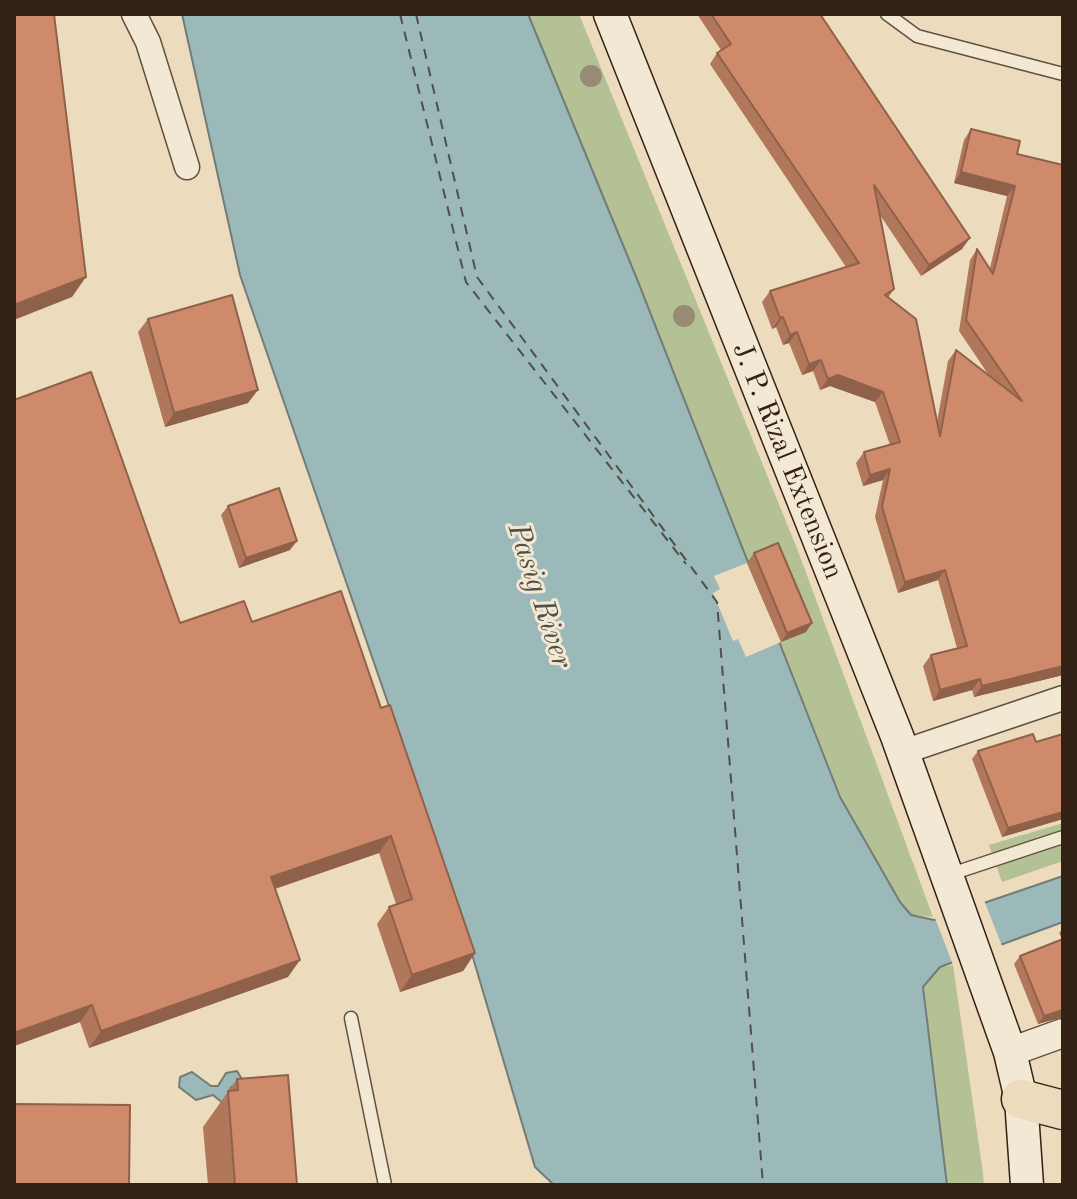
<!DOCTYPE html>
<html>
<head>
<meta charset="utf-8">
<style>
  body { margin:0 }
  #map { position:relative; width:1077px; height:1199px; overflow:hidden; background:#ecdbbd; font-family:"Old Standard TT",serif }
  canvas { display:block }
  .frame { position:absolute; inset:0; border:16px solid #342116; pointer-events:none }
</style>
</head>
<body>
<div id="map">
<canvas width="1077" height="1199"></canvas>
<div class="frame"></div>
</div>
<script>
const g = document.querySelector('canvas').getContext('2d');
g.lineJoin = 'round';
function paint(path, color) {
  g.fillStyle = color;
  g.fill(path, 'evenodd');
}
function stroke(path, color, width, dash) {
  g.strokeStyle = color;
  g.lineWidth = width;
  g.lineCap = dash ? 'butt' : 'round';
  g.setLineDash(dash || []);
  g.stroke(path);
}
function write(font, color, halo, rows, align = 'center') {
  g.font = font + ' "Old Standard TT",serif';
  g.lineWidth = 6;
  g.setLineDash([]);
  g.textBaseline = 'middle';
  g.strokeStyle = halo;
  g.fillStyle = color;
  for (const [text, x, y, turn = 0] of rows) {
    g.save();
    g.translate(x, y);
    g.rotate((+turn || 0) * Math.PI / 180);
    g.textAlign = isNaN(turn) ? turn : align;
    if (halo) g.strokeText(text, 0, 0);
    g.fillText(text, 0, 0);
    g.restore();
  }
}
const green = new Path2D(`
  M528,14H579L798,551L933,917L911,915L900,902L840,797L637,279Z
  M1063,823V861L1002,882L989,845Z
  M953,965L983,1173L984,1185H947L923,987L940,967Z`);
const water = new Path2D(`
  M182,14H528L637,279L840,797L900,902L911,915L934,920L1063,876V922L940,967L923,987L947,1185H554L535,1167L455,897L240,275Z
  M237,1071L245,1084L231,1087L224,1104L213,1095L196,1100L179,1087L180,1077L192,1072L211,1086H218L226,1073Z`);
const pier = new Path2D(`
  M747,563L781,642L746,657L738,639L733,641L713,593L720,589L714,576Z
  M984,900L1002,946L953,965L935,918Z`);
const ferry = new Path2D(`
  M400,14L466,282L686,564
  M416,14L477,277L717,602L763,1185`);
const service = new Path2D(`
  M887,14L917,36L1063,74
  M948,875L1063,837
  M351,1018L385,1185`);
const minor = new Path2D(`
  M134,14L148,42L187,167
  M903,752L1063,698`);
const tertiary = new Path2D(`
  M1010,1052L1063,1033`);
const secondary = new Path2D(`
  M610,14L897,736L1010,1052L1021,1099L1027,1185`);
const trunk = new Path2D(`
  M1021,1099L1063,1110`);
const trees = [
  [591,76],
  [684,316]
];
const wall = new Path2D(`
  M697,14H820L962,249L921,276L880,215L894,289L888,298L937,422L948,361L956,350L990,377L959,331L970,260L977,249L990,268L1007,196L954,183L964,140L971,129L1017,154L1063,165V675L974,697L972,690L933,701L923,666L931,655L957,648L938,580L898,593L875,517L883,480L863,486L856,463L864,452L890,445L875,402L830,386L820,390L813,371L802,375L789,343L783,345L776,327L772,329L762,302L770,291L846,267L710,64L717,53L721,50Z
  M148,319L248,403L165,427L138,332Z
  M14,400L180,623L252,622L381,708L475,953L463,971L400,992L377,924L389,907L396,904L379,853L275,889L288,977L89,1048L80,1022L14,1046Z
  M228,506L290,550L239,568L221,515Z
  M754,553L806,632L781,642L747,563Z
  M1063,734V819L1002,837L972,759L978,751L1036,742Z
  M1063,928V1017L1038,1024L1014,964L1020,956L1062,939L1059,933Z
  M237,1079L297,1185H208L203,1127Z`);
const shadedWall = new Path2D(`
  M961,172L1015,186L1007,196L954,183Z
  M970,238L962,249L921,276L929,265Z
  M86,277L72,297L14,320V305Z
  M783,317L776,327L772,329L780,318Z
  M797,332L789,343L783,345L790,335Z
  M821,360L813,371L802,375L809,364Z
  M838,375L883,392L875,402L830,386L820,390L828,379Z
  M258,390L248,403L165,427L174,413Z
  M890,469L883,480L863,486L870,475Z
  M297,541L290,550L239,568L246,558Z
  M945,570L938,580L898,593L905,582Z
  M812,623L806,632L781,642L787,633Z
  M1063,666V675L974,697L982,686Z
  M980,679L972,690L933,701L940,690Z
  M1063,812V819L1002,837L1008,828Z
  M391,836L379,853L259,894L271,877Z
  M475,953L463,971L400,992L412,975Z
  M300,960L288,977L89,1048L101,1031Z
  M92,1005L80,1022L14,1046V1033Z
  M1063,1010V1017L1038,1024L1044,1016Z`);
const building = new Path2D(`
  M14,14H54L86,277L14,305Z
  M711,14H820L970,238L929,265L874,185L894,289L885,295L916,319L940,436L956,350L1022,401L966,320L977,249L993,274L1015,186L961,172L971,129L1020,141L1017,154L1063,165V666L982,686L980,679L940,690L931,655L967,646L945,570L905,582L882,507L890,469L870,475L864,452L900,442L883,392L838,375L828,379L821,360L809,364L797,332L790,335L783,317L780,318L770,291L859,263L717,53L731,44Z
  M232,295L258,390L174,413L148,319Z
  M91,372L180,623L244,601L252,622L341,591L381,708L390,705L475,953L412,975L389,907L412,899L391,836L271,877L300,960L101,1031L92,1005L14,1033V400Z
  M279,488L297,541L246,558L228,506Z
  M778,543L812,623L787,633L754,553Z
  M1033,734L1036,742L1063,734V812L1008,828L978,751Z
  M1063,939V1010L1044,1016L1020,956Z
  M288,1075L297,1185H235L228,1091L238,1090L237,1079Z
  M14,1104L130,1105L129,1185H14Z`);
const streetNames = [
  ["J. P. Rizal Extension",787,461,68]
];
const waterNames = [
  ["Pasig River",539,596,72]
];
paint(green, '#b4c194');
paint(water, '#9bb9b9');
stroke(water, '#727c78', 2);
paint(pier, '#ecdbbd');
stroke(ferry, '#534f47', 2, [10, 8]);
stroke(service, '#625040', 15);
stroke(minor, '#625040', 27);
stroke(tertiary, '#625040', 31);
stroke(secondary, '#342116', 35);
stroke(trunk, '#342116', 41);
stroke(service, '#f3e8d4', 12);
stroke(minor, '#f3e8d4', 24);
stroke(tertiary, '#f3e8d4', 28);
stroke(secondary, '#f3e8d4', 32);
stroke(trunk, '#ecdbbd', 38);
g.fillStyle = '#988b73';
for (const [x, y] of trees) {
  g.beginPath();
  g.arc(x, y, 11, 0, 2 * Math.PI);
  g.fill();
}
paint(wall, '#b1775b');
paint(shadedWall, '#90614a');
paint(building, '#ce8a6a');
stroke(building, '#90614a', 2);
write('28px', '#342116', '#f3e8d4', streetNames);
write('italic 30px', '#534f47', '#f3e8d4', waterNames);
</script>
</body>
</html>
